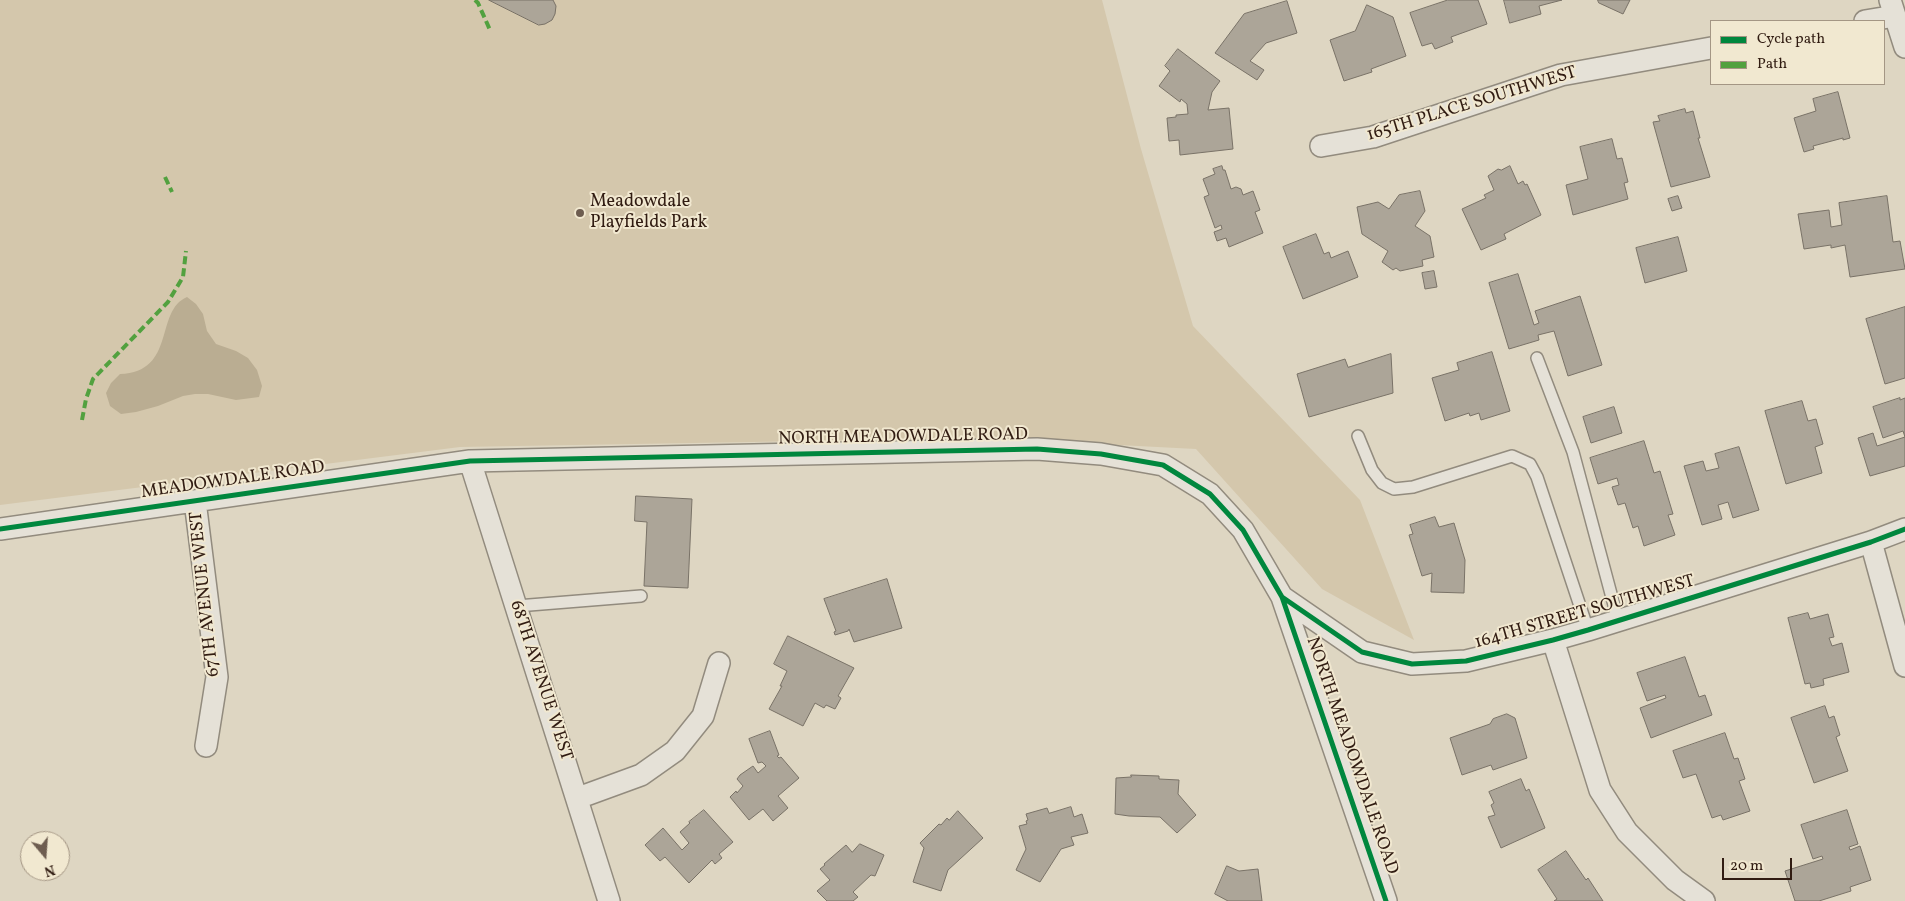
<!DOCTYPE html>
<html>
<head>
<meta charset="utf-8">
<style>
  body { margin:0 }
  #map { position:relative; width:1905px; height:901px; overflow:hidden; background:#ded6c2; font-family:Vollkorn,serif }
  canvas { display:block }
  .legend { position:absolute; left:1710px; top:20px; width:175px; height:65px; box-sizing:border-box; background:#f1e8d0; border:1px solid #a49684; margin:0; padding:6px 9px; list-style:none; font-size:15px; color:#311c12 }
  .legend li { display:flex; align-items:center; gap:10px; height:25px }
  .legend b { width:25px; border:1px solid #a49684 }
  .north { position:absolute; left:20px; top:831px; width:50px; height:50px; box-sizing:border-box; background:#f1e8d0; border:1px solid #a49684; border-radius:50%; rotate:162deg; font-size:14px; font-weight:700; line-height:20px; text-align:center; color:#311c12 }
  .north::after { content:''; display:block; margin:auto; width:18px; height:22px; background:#6e5d50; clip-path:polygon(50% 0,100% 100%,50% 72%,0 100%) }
  .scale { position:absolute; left:1722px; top:858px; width:70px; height:22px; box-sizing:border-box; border:2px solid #311c12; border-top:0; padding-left:6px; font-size:15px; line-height:18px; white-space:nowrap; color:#311c12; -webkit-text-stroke:4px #f1e8d0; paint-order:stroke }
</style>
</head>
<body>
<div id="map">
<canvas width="1905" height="901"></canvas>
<ul class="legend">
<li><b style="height:6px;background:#00873e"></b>Cycle path</li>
<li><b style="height:6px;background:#52a13f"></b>Path</li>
</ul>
<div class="north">N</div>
<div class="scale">20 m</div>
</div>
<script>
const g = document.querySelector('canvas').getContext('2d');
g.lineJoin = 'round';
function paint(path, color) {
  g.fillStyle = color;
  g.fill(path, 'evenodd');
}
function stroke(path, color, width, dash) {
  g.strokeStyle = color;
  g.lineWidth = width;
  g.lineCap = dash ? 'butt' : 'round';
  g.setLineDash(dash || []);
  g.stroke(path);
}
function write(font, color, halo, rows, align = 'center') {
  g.font = font + ' Vollkorn,serif';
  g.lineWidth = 4;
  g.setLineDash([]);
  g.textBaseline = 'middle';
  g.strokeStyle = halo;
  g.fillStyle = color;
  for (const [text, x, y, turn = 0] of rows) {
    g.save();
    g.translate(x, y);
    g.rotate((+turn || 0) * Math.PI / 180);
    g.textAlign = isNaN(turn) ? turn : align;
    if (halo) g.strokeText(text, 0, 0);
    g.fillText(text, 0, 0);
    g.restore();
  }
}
const green = new Path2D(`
  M0,0H1102L1141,149L1193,326L1360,500L1414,640L1322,589L1196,449L983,438L460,447L0,505Z`);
const water = new Path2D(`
  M187,297L196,304L203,314L207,331L216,344L236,351L248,358L257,370L262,386L259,397L236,400L208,394H195L183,396L158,406L136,412L121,414L110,406L106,393L111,383L120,374C177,372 154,311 187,297Z`);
const building = new Path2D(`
  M489,0H553L556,6L555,14L552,20L545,24L539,25Z
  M1448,0H1478L1487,24L1451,37L1453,42L1435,49L1432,43L1422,46L1410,13Z
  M1504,0H1562L1539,6L1541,14L1510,23Z
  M1598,0H1630L1623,14L1599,3Z
  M1287,1L1297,33L1266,43L1250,61L1264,70L1257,80L1215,53L1244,14Z
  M1367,5L1393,17L1406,56L1371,69L1372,72L1344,81L1330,40L1355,31Z
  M1178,49L1220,81L1212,92L1208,110L1229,108L1233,149L1180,155L1179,140L1169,141L1167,118L1176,117V115L1188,114L1187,104L1181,99L1180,102L1159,86L1170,71L1165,66Z
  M1838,92L1850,138L1843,140V138L1813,146L1814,149L1804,152L1794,118L1816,111L1813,99Z
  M1685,109L1686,113L1693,111L1700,138H1698L1710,177L1671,187L1653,122L1660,121L1658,116Z
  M1612,139L1617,159L1622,158L1628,182L1624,183L1628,199L1573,215L1566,185L1588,179L1580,147Z
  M1222,166L1223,170H1225L1231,189L1236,187L1241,189L1243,195L1253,191L1260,210L1255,212L1263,233L1229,247L1226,238L1217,241L1214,232L1222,229L1221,225L1215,228L1204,197L1209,195L1203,179L1215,174L1213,169Z
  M1510,166L1518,184L1523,181L1525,185L1527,184L1541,215L1504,234L1506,239L1481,250L1462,209L1486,198L1484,195L1494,190L1488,176L1498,169L1501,170Z
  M1420,191L1425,211L1415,226L1430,236L1434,257L1422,260L1423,266L1400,271L1396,268L1393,270L1382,262L1388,251L1362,234L1357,207L1378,202L1389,209L1399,195Z
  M1678,196L1682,208L1672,211L1668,199Z
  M1887,196L1893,242L1900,241L1905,269L1850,277L1845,245L1831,248V245L1804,249L1798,214L1829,210L1831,227L1842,225L1839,203Z
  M1316,234L1324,254L1329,252L1331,258L1348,251L1358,277L1303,299L1283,247Z
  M1678,237L1687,271L1645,283L1636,248Z
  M1434,271L1437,287L1425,289L1422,273Z
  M1518,274L1534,325L1539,323L1535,311L1580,296L1602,365L1568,376L1554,331L1538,335L1539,340L1509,349L1489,283Z
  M1905,307V378L1885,384L1866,319Z
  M1492,352L1510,411L1481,420L1479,413L1470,416L1469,413L1445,421L1432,378L1459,370L1457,363Z
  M1391,354L1393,393L1309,417L1297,374L1345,359L1348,367Z
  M1900,398V400L1905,398V466L1870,476L1858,438L1873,433L1877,446L1905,437L1903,431L1883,438L1873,407Z
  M1802,401L1808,421L1816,419L1823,444L1815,447L1822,473L1786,484L1765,411Z
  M1614,407L1622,433L1591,443L1583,417Z
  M1644,441L1654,473L1660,471L1673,514L1668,515L1675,535L1644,546L1638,526L1633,528L1625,503L1618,505L1612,487L1619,485L1617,478L1598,484L1590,458Z
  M1739,447L1759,510L1733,518L1728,502L1718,505L1722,519L1702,525L1684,466L1703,461L1706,471L1719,468L1715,454Z
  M636,496L692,499L688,588L644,586L647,522L635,521Z
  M1435,517L1439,527L1454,523L1465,560L1464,593L1431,592L1432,573L1422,576L1409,535L1413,534L1410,525Z
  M887,579L902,628L854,642L849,629L848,631L835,635L834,632L836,631L824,599Z
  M1808,613L1810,619L1828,614L1834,637L1829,638L1832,646L1842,643L1849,672L1823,679L1824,685L1811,688L1810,683L1805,684L1788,618Z
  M788,636L854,668L838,696L841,698L835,709L826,705L824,708L815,703L803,726L769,709L782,686H780L787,671L774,664Z
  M1685,657L1699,697L1705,695L1712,715L1651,738L1640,708L1666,698L1665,695L1647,701L1637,673Z
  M1825,706L1829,718L1834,716L1840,735L1836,737L1848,771L1814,783L1791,718Z
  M1507,714L1515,718L1527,758L1493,770L1491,765L1462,775L1450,738L1490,724L1493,719Z
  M770,731L779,755L777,756L779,758L781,757L799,778L778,796L788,808L773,821L763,809L749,820L730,797L736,791L737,793L743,786L737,779L740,775L753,766L758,773L766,766L762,762L758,763L749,739Z
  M1725,733L1734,759L1738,758L1745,779L1739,781L1750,811L1723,820L1721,815L1712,818L1696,774L1683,778L1673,751Z
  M1131,775L1159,776V779L1179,780L1178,794L1196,815L1177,833L1160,817L1129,816L1115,814L1116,778L1131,777Z
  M1521,779L1526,791L1529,789L1545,828L1501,848L1488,817L1495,815L1491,805L1494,803L1489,792Z
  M1071,807L1074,817L1082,814L1088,833L1071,837L1074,845L1061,849L1040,882L1016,870L1026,849L1019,826L1027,824L1026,821L1028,820L1026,814L1047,808L1049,813Z
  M704,810L733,842L719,854L722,858L715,864L712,860L689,883L665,857L660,861L645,845L663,828L682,850L689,843L680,832L690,823L689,822Z
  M1847,810L1858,844L1849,847L1850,850L1860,846L1871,880L1850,887L1851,891L1819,901H1795L1785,871L1823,859L1822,856L1813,859L1801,825Z
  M958,811L983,838L948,870L941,891L913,882L924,848L920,843L939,824L941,825L947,818L949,820Z
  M860,844L884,855L875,876L871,875L853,892L858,897L853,901H827L817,891L830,880L820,869L825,865L824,864L846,845L852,852Z
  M1566,851L1586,880L1588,878L1603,901H1554L1557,899L1538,870Z
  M1227,866L1239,871L1258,869L1262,901H1228L1215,894Z`);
const service = new Path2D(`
  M1537,358L1573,452L1618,620
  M1358,436L1372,470L1382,483L1394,489L1413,487L1512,456L1530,464L1537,477L1588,630
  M517,606L641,596`);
const minor = new Path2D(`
  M1890,0L1905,47
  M1865,21L1895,16
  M1321,146L1373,137L1561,75L1711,48
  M470,461L609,901
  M195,501L217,677L206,746
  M0,529L470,461L1037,449L1101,454L1163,465L1210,494L1243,530L1282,597L1386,901
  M1871,542L1905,666
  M1282,597L1362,652L1412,664L1466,661L1553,640L1588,630L1871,542L1905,529
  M1553,640L1600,790L1627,832L1675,880L1704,901
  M578,798L641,775L675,751L703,716L719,663`);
const quiet = new Path2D(`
  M475,0L478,3L490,30
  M165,177L172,192
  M82,420L86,399L93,379L168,302L183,277L186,251`);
const cycleway = new Path2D(`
  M0,529L470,461L1037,449L1101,454L1163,465L1210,494L1243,530L1282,597L1386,901
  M1282,597L1362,652L1412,664L1466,661L1553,640L1588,630L1871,542L1905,529`);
const markers = [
  [580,213,5,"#6e5d50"]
];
const streetNames = [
  ["165TH PLACE SOUTHWEST",1472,105,-17],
  ["NORTH MEADOWDALE ROAD",903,438,-1],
  ["MEADOWDALE ROAD",233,481,-8],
  ["67TH AVENUE WEST",206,594,-96],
  ["164TH STREET SOUTHWEST",1585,613,-16],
  ["68TH AVENUE WEST",540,681,72],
  ["NORTH MEADOWDALE ROAD",1351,756,71]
];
const poiNames = [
  ["Meadowdale",590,203],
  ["Playfields Park",590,224]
];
paint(green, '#d4c7ac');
paint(water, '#baad92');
paint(building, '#aca598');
stroke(building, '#797267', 1);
stroke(service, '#928b7e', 14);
stroke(minor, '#928b7e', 24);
stroke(service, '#e5e1d7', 11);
stroke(minor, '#e5e1d7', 21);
stroke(quiet, '#52a13f', 4, [8, 4]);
stroke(cycleway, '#00873e', 5);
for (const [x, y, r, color] of markers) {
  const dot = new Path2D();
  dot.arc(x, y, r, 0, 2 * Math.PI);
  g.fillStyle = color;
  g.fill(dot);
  stroke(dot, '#f1e8d0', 2);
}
write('18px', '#311c12', '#f1e8d0', streetNames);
write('18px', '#311c12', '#f1e8d0', poiNames, 'left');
</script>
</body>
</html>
